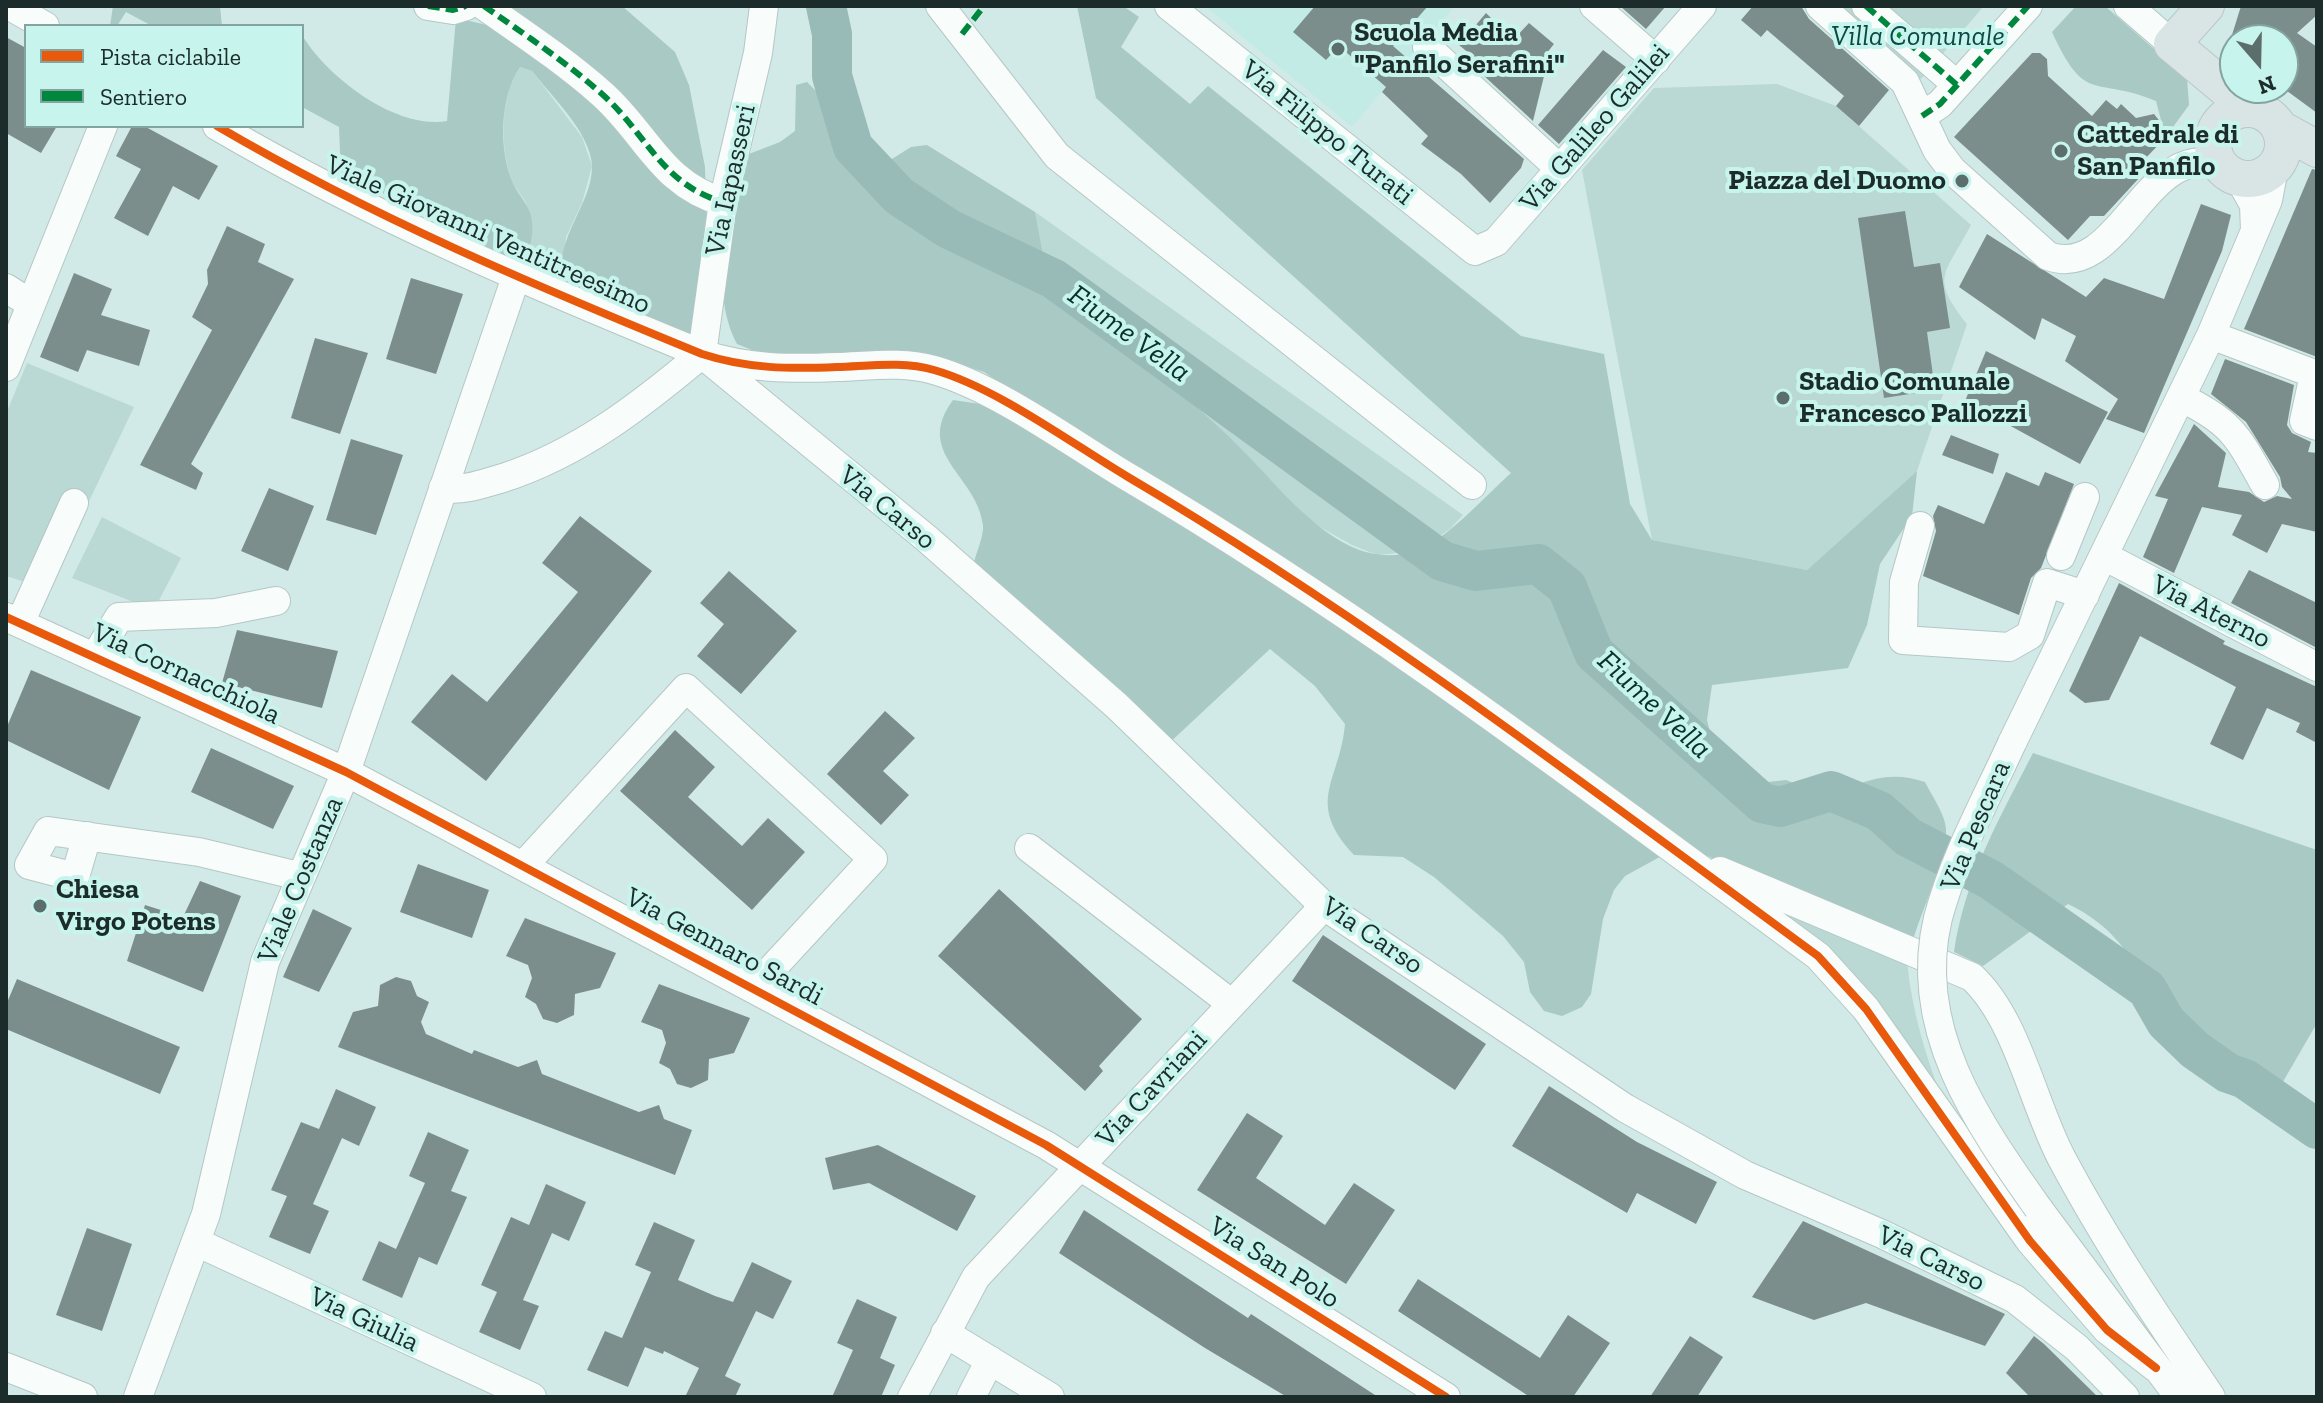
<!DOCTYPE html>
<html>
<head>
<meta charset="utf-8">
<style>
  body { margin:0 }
  #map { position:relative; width:2323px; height:1403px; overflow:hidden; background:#d2eae7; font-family:"Zilla Slab",serif }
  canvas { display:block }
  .frame { position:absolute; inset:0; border:8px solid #1b2c2a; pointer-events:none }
  .legend { position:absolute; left:24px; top:24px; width:280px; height:104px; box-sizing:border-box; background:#c8f4ee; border:2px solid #83a4a0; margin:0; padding:10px 14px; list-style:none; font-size:24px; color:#1b2c2a }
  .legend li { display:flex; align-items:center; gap:16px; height:40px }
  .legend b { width:40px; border:2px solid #83a4a0 }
  .north { position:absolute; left:2219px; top:24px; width:80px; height:80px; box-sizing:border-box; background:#c8f4ee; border:2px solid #83a4a0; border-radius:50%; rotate:160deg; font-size:22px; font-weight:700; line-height:32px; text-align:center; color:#1b2c2a }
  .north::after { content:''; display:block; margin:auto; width:28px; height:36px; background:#5b6e6c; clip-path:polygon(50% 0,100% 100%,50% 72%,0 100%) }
</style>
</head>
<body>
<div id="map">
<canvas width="2323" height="1403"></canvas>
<div class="frame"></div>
<ul class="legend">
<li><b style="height:10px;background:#e8590c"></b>Pista ciclabile</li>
<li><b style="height:10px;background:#00873e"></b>Sentiero</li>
</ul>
<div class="north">N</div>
</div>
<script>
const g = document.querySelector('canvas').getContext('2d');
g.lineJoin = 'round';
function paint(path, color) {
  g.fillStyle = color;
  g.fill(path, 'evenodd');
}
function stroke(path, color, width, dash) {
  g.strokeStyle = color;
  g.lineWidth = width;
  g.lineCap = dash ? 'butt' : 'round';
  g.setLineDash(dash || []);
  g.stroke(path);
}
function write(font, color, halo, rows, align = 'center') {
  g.font = font + ' "Zilla Slab",serif';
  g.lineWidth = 8;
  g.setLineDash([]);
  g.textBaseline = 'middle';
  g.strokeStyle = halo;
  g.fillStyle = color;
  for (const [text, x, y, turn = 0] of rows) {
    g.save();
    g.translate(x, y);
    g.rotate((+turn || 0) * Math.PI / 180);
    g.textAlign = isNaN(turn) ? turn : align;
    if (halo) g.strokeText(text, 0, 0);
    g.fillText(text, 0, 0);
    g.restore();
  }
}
const built = new Path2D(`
  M1205,6H1455L1352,127Z`);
const green = new Path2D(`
  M1836,6H1984L1921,79Z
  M520,67L532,71L582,137L592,166L582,203L566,237L562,285L524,266C530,247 535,223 526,204C523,196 516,190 513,183C499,150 500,96 520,67Z
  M1777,84L1836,106L1971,225C1945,275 1929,276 1967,324L1917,471L1807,570L1652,540L1582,170L1654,88Z
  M1035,212L1463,515L1450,529L1417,551L1377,555L1352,545L1311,522L1208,417L1155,370L1057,301L1050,291Z
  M27,363L134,407L47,589L6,576V414Z
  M102,517L181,558L154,610L72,578Z
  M1737,888L1907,961C1912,1012 1926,1058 1945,1106Z`);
const forest = new Path2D(`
  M113,6H220L222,26H152L126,12L117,26H110Z
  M514,6H622L675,52L689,85L705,167L708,267L691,344L562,285C554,235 593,205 592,165C590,132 551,96 532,71L520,67C500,96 498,150 513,183C519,197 531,206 532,222C534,237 528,252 524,266L489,252L479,235L341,175L339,127L302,107V35C327,77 396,130 447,121L456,18L505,29Z
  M1077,6H1123L1139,17L1121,47L1190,104L1208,86L1521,336L1604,354L1630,504L1652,540L1807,570L1917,471L1912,516L1880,564L1867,625L1848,668L1712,685L1707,720L1712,739L1742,774L1768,782L1786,780L1804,787L1820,802C1856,784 1885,768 1925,782C1932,796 1945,814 1946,829C1948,855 1921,912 1913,940L1726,865L1673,839L984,372L919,352L774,359L737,344C706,283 733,216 749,154L780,142L795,131L796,85L807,82L816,91L833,133L892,159L911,147L927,145L1035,212L1050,291L1057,301C1090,325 1125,345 1156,371C1189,399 1221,428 1251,459C1291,500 1349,576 1417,550C1448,539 1485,496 1511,473L1096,98Z
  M2076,6H2105L2187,78L2189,105L2165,138L2159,133L2162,124L2156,101C2093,75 2086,106 2052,32Z
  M953,400L1007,408L1257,562L1667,853L1625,876L1614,890L1603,919L1591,994L1582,1007L1562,1016L1544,1011L1530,992L1524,962L1503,936L1434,877L1403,857L1354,855C1304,801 1340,782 1345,724L1315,686L1270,649L1166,746L974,562C977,551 984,535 983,525C977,475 913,454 953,400Z
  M2033,753L2317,850V1023L2277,1092C2243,1067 2202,1048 2172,1015C2132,970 2128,933 2068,904L1983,966L1954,952C1964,880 2000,817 2033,753Z`);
const river = new Path2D(`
  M826,6L832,34V76L853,147L899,196L949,229L1054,279L1442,561L1476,571L1538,564L1567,587L1594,653L1762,803L1780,807L1831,791L1879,811L1908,837L1991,880L2147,989L2166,1022L2195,1050L2228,1073L2245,1079L2317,1129`);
const building = new Path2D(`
  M1315,6H1428L1393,46L1524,159L1521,168L1490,203L1461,174L1421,144L1428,136L1382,92L1386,87L1339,46L1326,60L1293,32Z
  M1620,6H1666L1646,29Z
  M1753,6H1801L1809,19L1889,90L1859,126L1836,106L1844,96L1767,30L1761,37L1741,20Z
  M2241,6H2317V15L2297,33L2317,47V113L2283,88V40H2241L2232,35Z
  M1486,13L1513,40L1529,23L1554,44L1542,59L1547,64L1533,121L1483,75L1488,69L1459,45Z
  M6,37L26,48V126H57L41,153L6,133Z
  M1603,50L1626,67L1559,144L1538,125Z
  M2032,53H2040L2047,59L2048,76L2092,116L2106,100L2117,109L2121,104L2136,118L2154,114L2162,124L2160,134L2165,138L2141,163V176L2104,216H2090L2068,240L1954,137Z
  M132,126H144L218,166L199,200L173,186L148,236L114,218L141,169L116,156Z
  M2312,169L2317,170V357L2244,329Z
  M2201,204L2231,215L2222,251L2144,433L2106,419L2118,399L2065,361L2076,336L2042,318L2035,340L1959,287L1987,234L2086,297L2104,278L2164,299Z
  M1905,211L1914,267L1940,263L1950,328L1927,332L1935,390L1884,398L1858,218Z
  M227,226L265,244L258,262L294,279L191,464L203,473L196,490L140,465L212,330L192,317L208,284L207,270Z
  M74,273L112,289L101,315L150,330L139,366L87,350L78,372L40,357Z
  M411,278L463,294L436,374L386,359Z
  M315,338L368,353L340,434L291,418Z
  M1986,351L2108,412L2080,464L1965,401Z
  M2225,359L2294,385L2287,425L2292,433L2311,442L2308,452L2317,453V532L2282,524L2267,553L2232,535L2242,515L2202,507L2174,573L2143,557L2168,499L2155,496L2194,424L2226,453L2218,487L2249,492L2264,502L2277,496L2292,499L2282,487L2280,477L2246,422L2211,394Z
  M1951,435L1999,454L1993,474L1942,455Z
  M351,439L403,455L376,535L326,520Z
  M2006,472L2039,486L2045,472L2074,484L2041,568L2031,578L2019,615L1923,576L1936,531L1933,516L1938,505L1984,524Z
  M269,488L314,506L288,571L241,551Z
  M580,516L652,571L486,781L411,722L452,674L487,702L578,592L542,563Z
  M2249,570L2317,603V648L2231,603Z
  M729,571L797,631L741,694L697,656L724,624L700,603Z
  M2119,583L2225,641L2223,644L2317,687V743L2296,732L2300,723L2267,708L2243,760L2210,744L2236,687L2140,636L2109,700L2085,703L2069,691Z
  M237,630L338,651L322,708L222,683Z
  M31,670L141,717L109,790L6,740V729Z
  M885,711L915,738L883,771L909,795L881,825L827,774Z
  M675,730L715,767L688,797L742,846L768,818L805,852L752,910L620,791Z
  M211,748L294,786L273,829L191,792Z
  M418,864L489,890L472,938L400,912Z
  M200,881L241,896L203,992L127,961L145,905L183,917Z
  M999,889L1142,1019L1099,1066L1103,1071L1085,1091L938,956Z
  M313,909L352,928L319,992L283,977Z
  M525,918L616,953L600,988L575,994L574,1015L557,1023L543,1019L536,1004L525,997L532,978L528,965L506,956Z
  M1323,935L1486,1044L1455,1090L1292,981Z
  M396,977L411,981L417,996L429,1002L421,1022L426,1034L472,1054L474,1050L518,1067L537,1060L542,1074L639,1112L659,1105L664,1119L692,1130L675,1175L338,1047L353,1012L378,1006L380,985Z
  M17,979L180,1047L160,1094L6,1029V1005Z
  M659,984L750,1018L734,1053L709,1059L708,1080L691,1088L677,1084L670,1069L659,1063L666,1043L662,1030L641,1022Z
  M1549,1086L1637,1142L1717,1182L1696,1224L1637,1193L1627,1213L1512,1146Z
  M336,1089L376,1107L359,1146L342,1138L313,1204L329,1211L310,1254L269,1237L287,1196L271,1190L301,1122L319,1129Z
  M1247,1113L1283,1136L1256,1178L1325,1225L1354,1183L1395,1210L1346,1284L1197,1190Z
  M428,1132L469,1150L451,1191L467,1197L437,1265L419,1257L402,1298L362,1280L379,1241L396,1249L425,1183L409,1176Z
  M878,1145L976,1196L957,1231L869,1183L833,1190L825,1158Z
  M546,1184L586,1202L569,1241L552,1233L523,1300L539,1306L520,1350L479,1332L497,1292L481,1285L511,1217L529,1225Z
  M1084,1210L1248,1318L1251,1314L1378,1397H1287L1205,1348L1059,1253Z
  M1803,1221L2005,1314L1985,1346L1866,1303L1814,1320L1752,1297Z
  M654,1222L695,1240L678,1280L715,1296L733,1302L752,1262L792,1281L773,1319L756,1311L725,1376L741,1384L735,1397H685L699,1368L664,1351L663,1354L645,1347L628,1387L587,1370L605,1331L622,1338L651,1272L635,1265Z
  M87,1228L132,1244L102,1331L56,1315Z
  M1418,1279L1540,1358L1568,1315L1610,1343L1573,1397H1530L1398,1311Z
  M857,1299L897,1317L880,1358L895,1365L881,1397H832L853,1350L837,1343Z
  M1690,1336L1723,1357L1697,1397H1650Z
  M2034,1336L2044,1344L2098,1397H2030L2006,1373Z`);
const minor = new Path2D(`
  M10,6L45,26
  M428,6L453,10L466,6
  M484,6C524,34 566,62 602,94C647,134 661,184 723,202
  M940,6L1057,156L1472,485
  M1169,6L1475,251L1496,242L1702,6
  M1594,6L1656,60
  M1820,6L1905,82L1937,150L1952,170L2048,256C2120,282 2146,138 2220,166
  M1866,6L1957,85
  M2128,6L2172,44
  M1427,47L1560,169
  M1922,116L1940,104L2028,6
  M217,126C372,217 536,286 702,354C748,369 790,369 837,367C869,366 903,361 934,370C997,388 1071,443 1128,477C1369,619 1592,790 1818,956L1866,1009L2030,1241L2107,1330L2156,1368
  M2239,178L2254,205L2255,231
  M6,288L31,304
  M2211,335L2317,375
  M702,354L723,202L758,53L764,6
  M709,360L926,538L1117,706L1324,906L1625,1108L1745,1175L1882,1234L2015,1299L2077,1348L2125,1397
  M6,367L103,126
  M2314,375L2304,421L2317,426
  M2182,398C2233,423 2238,437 2265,485
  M443,488C465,491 482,484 503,478C580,453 641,405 702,354
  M1920,526L1904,582L1903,640L2009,647L2030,635L2047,583L2085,595
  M2061,556L2085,497
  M2104,556L2317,667
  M6,617L346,772L1046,1145L1446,1397
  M20,623L74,503
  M95,657L119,617L216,613L276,601
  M2012,743L2211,335L2268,200L2274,168
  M87,836L75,877L29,865L48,831L199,852L299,876
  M1029,848L1232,1004
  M523,866L686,688L873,859L754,988
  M1720,871L1972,977C2017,1019 2032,1101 2061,1157C2105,1240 2158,1319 2211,1397
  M2038,1208L2179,1397
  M196,1242L532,1397
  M945,1333L1050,1397
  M6,1367L83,1397
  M138,1397L206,1214L265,962L346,772L516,277
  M912,1397L976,1277L1324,906
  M971,1397L990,1360`);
const major = new Path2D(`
  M2206,6L2172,44L2249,108
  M2213 144a35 35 0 1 1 70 0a35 35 0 1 1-70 0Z
  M2281,129L2317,149`);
const minorBridge = new Path2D(`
  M2012,743C1986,800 1954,857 1938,918C1911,1029 1978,1123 2038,1208`);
const quiet = new Path2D(`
  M428,6L453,10L466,6
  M484,6C524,34 566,62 602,94C647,134 661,184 723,202
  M1866,6L1957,85
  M962,34L984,6
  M1922,116L1940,104L2028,6`);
const cycleway = new Path2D(`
  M217,126C372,217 536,286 702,354C748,369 790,369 837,367C869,366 903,361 934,370C997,388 1071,443 1128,477C1369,619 1592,790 1818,956L1866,1009L2030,1241L2107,1330L2156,1368
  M6,617L346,772L1046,1145L1446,1397`);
const markers = [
  [1338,49,8,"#5b6e6c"],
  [2061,151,8,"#5b6e6c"],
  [1962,181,8,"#5b6e6c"],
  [1783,398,8,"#5b6e6c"],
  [40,906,8,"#5b6e6c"]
];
const poiNames = [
  ["Scuola Media",1354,33],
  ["\"Panfilo Serafini\"",1354,65],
  ["Cattedrale di",2077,135],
  ["San Panfilo",2077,167],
  ["Piazza del Duomo",1946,181,"right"],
  ["Stadio Comunale",1799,382],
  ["Francesco Pallozzi",1799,414],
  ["Chiesa",56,890],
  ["Virgo Potens",56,922]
];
const parkNames = [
  ["Villa Comunale",1918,37]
];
const streetNames = [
  ["Via Galileo Galilei",1595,128,-49],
  ["Via Filippo Turati",1327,133,39],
  ["Via Iapasseri",731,180,-78],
  ["Viale Giovanni Ventitreesimo",488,235,24],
  ["Via Carso",887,508,39],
  ["Via Aterno",2211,612,27],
  ["Via Cornacchiola",186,674,25],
  ["Via Pescara",1976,826,-67],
  ["Viale Costanza",301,880,-67],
  ["Via Carso",1372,936,34],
  ["Via Gennaro Sardi",724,947,28],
  ["Via Cavriani",1152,1089,-47],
  ["Via Carso",1931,1259,26],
  ["Via San Polo",1274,1263,32],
  ["Via Giulia",364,1320,25]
];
const waterNames = [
  ["Fiume Vella",1129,334,36],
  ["Fiume Vella",1654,705,43]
];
paint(built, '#c3ebe5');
paint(green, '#bad8d4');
paint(forest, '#a8c9c4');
stroke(river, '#98bbb7', 40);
paint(building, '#7c8e8c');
stroke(minor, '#b4c7c4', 30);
stroke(major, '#b9c6c4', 38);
stroke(minor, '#f8fcfb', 28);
stroke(major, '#d9e5e4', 36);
stroke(minorBridge, '#b4c7c4', 30, []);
stroke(minorBridge, '#f8fcfb', 28);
stroke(quiet, '#00873e', 6, [12, 6]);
stroke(cycleway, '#e8590c', 8);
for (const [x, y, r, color] of markers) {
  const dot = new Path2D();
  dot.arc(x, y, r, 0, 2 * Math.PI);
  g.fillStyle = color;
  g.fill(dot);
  stroke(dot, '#c8f4ee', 3);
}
write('bold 28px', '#1b2c2a', '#c8f4ee', poiNames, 'left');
write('italic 28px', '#0b4943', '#c8f4ee', parkNames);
write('28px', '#1b2c2a', '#c8f4ee', streetNames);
write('italic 30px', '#08312e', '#c8f4ee', waterNames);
</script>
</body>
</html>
